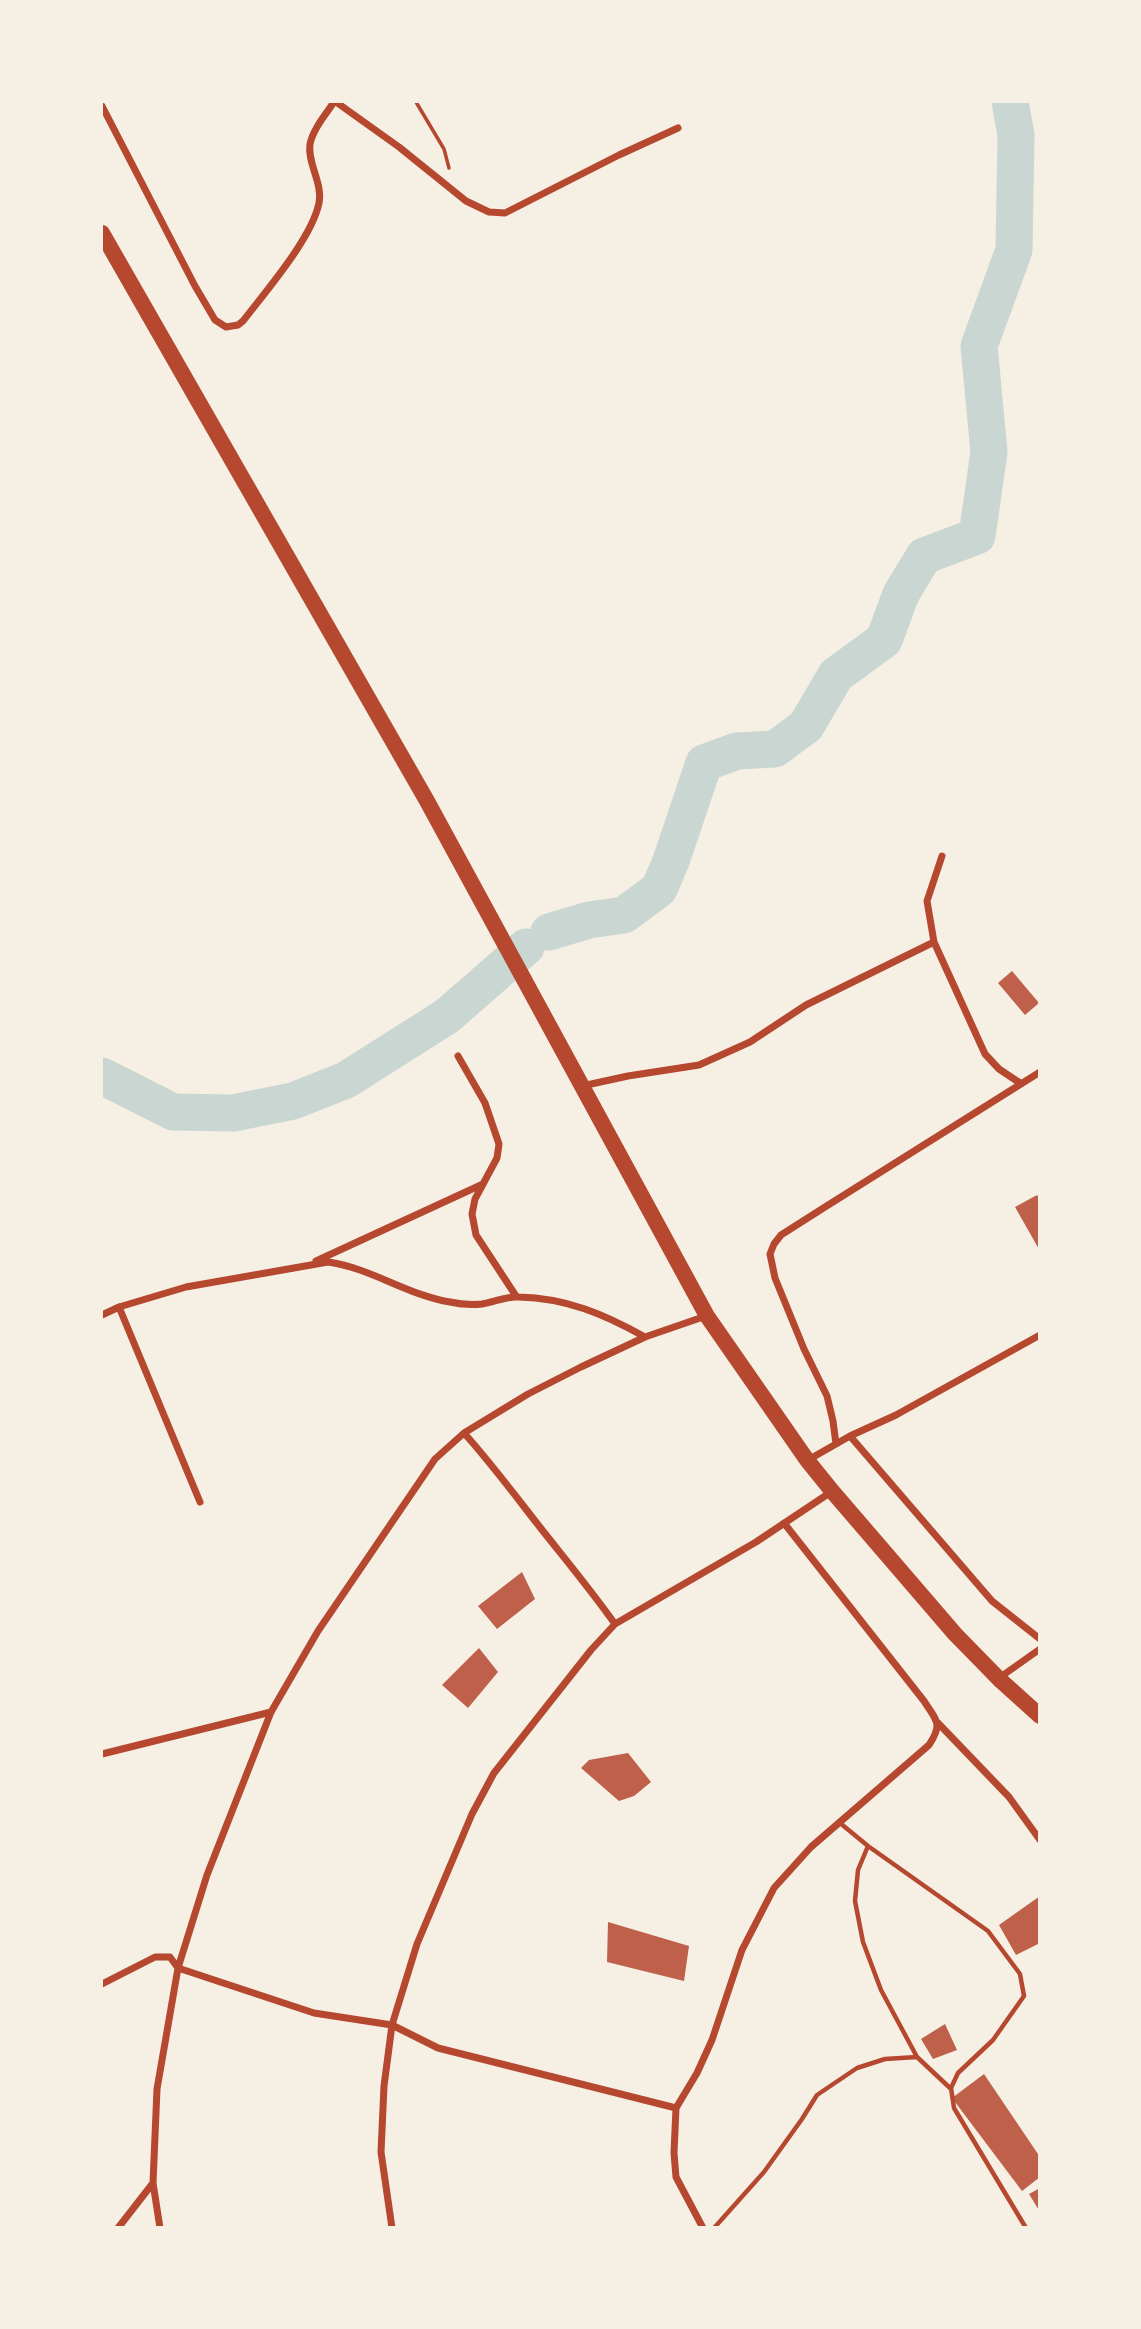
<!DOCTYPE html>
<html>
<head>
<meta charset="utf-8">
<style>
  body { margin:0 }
  #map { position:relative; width:1141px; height:2329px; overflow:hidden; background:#f6efe4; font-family:"IBM Plex Serif",serif }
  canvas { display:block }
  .frame { position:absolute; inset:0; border:103px solid #f6efe4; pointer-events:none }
</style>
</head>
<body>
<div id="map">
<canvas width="1141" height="2329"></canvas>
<div class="frame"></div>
</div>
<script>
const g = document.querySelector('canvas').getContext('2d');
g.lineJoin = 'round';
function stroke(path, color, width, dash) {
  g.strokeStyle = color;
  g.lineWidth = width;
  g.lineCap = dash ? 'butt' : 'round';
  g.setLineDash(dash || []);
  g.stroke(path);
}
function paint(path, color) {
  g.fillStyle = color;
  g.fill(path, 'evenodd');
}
const river = new Path2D(`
  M549,932L589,920L624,915L659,889L671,861L704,763L737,751L775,749L806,726L836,675L884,640L901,594L924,556L977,536L989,452L979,346L1014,250L1016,135L1010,102
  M102,1076L173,1112L233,1113L293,1101L346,1080L447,1016L526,947`);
const building = new Path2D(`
  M1012,971L1039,1003L1025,1015L998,983Z
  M1037,1195L1040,1200V1251L1015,1207Z
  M522,1572L535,1599L497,1629L478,1606Z
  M479,1648L498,1672L468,1708L442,1685Z
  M628,1753L651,1782L634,1796L619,1801L581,1768L589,1760Z
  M1040,1896V1943L1016,1955L999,1925Z
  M608,1922L689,1946L684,1981L607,1962Z
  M945,2024L957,2050L933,2059L921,2039Z
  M984,2074L1040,2157V2177L1022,2191L952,2098Z
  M1040,2188V2212L1029,2194Z`);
const path = new Path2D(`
  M416,102L444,149L449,168`);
const service = new Path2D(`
  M840,1823L868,1846L988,1931L1020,1974L1024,1996L993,2040L958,2073L951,2088L954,2108L1026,2228
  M868,1846L858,1870L855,1901L863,1942L881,1990L917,2057L950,2088
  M714,2228L764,2172L802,2119L817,2095L857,2068L885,2059L917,2057`);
const minor = new Path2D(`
  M336,102L399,147L466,201L489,212L505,213L619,155L678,128
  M102,106L195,286L215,320L226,327L238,325L243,321C266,291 312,238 319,203C323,183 307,163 310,144C313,129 326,114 334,102
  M942,856L927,901L934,942L985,1054L999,1069L1020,1083
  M458,1056L485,1103L499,1144L497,1158L475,1199L472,1214L476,1235L516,1296
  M582,1086L628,1076L699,1065L750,1042L806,1005L934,942
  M316,1261L483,1184
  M119,1307L200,1502
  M102,1315L119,1307L186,1287L328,1262C371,1268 407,1295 450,1302C459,1304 472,1305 482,1304C494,1302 506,1296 519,1297C566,1298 604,1314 645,1337
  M464,1433C491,1463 514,1494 539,1526C565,1559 591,1590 615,1624
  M850,1436L992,1601L1040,1639
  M836,1444L833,1421L827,1396L804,1349L775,1278L770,1254L774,1244L781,1235L825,1207L1040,1072
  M808,1460L850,1436L896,1415L1040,1335
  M999,1678L1040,1649
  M938,1723L1009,1797L1040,1840
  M102,1754L271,1712
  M102,1984L155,1957H170L178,1968L314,2013L392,2025L438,2048L676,2108
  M118,2228L153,2183
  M160,2228L153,2183L157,2089L178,1968L207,1875L271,1712L318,1631L435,1459L464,1433L528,1394L581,1367L645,1337L706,1316
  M392,2228L381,2152L384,2086L392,2025L417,1944L472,1814L494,1773L591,1650L615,1624L756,1542L831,1492
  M703,2228L676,2177L674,2153L676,2108L697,2073L712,2040L742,1950L774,1888L811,1847L929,1745C943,1724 937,1721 924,1701L784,1523`);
const primary = new Path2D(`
  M102,233L427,801L707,1316L807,1460L832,1491L955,1634L999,1679L1040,1716`);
stroke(river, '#c9d6d2', 37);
paint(building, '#bf614a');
stroke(path, '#b5482f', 3.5);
stroke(service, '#b5482f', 4.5);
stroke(minor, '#b5482f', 7);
stroke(primary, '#b5482f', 16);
</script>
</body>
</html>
